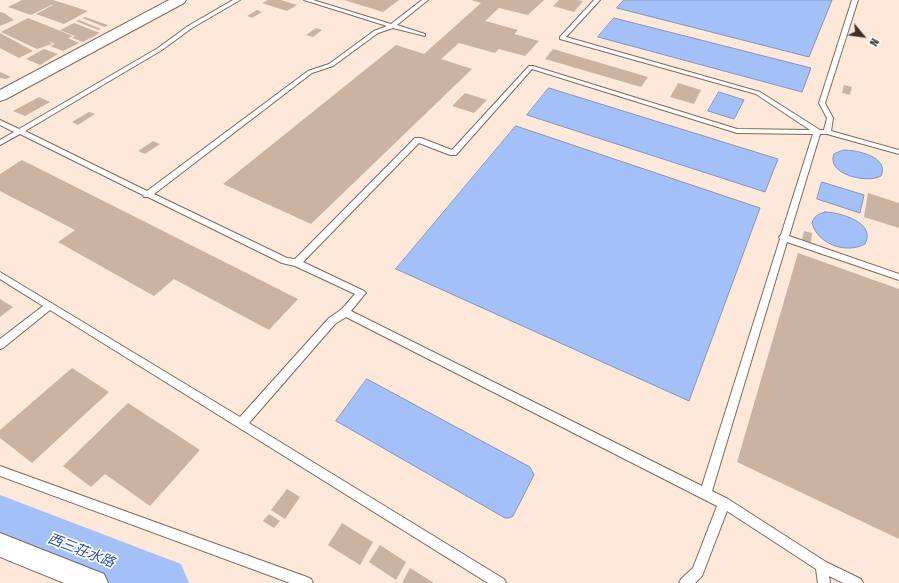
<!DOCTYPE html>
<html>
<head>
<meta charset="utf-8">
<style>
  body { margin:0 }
  #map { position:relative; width:899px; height:583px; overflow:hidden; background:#fee8d9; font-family:"Fira Sans Condensed",sans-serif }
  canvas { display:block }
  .north { position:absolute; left:843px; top:16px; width:40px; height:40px; -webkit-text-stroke:3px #fff; paint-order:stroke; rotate:119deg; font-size:11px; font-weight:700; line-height:16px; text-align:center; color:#3b312a }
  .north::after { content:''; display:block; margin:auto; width:14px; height:18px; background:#3b312a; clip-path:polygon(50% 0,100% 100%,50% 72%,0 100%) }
</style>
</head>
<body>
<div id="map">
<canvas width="899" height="583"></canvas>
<div class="north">N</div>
</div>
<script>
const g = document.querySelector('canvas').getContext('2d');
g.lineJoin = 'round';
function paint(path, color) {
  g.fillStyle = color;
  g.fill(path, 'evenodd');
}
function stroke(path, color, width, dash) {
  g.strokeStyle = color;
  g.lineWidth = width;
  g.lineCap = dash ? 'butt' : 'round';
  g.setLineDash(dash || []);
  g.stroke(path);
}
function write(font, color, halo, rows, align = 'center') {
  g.font = font + ' "Fira Sans Condensed","Noto Sans JP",sans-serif';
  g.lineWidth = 3.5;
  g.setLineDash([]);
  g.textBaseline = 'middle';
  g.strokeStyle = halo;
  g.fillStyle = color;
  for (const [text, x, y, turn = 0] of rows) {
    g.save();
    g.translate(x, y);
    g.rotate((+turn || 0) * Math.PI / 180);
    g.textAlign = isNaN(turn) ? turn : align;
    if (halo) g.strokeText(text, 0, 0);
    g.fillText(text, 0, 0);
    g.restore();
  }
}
const water = new Path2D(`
  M624,0H832L809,57L617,8Z
  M614,18L811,68L802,92L598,37Z
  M549,88L778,159L765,192L527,115Z
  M719,92L744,100L734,119L708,111Z
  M516,126L760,208L689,401L396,269Z
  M844,150C857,150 890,157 881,176C867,184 825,174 834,154Z
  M822,182L864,195L860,213L817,199Z
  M825,212C840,212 877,223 865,244C847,254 818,245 812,223C814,216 818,214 825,212Z
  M367,379L530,467L534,475L513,516L509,518H505L336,421Z`);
const river = new Path2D(`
  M0,495L181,564L189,583H95L0,545Z`);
const building = new Path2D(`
  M22,0H53L88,11L64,24L36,14L53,5H51L31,15L8,7Z
  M268,0H281L297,5L287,11L262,3Z
  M344,0H399L383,12Z
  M471,0H544L528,15L499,8L485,21L518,30L514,34L539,41L525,56L499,49L495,53L459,43L441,59L472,69L311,224L223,184L396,45L424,54L481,3Z
  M559,0H577L583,1L574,12L553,6Z
  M257,10L262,12L252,18L247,16Z
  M0,12L4,13L14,20L0,26Z
  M85,17L108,25L105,27L82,18Z
  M28,18L73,36L68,38L79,43L63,51L50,46L55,44L48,41L52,44L37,49L1,32Z
  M79,20L101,29L98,30L76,21Z
  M74,23L100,33L83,42L72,38L75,36L60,30Z
  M316,28L322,30L313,37L306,35Z
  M0,33L33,51L19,58L0,48Z
  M44,49L58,54L40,65L26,59Z
  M553,49L648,77L641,87L545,59Z
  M0,72L11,77L6,79L0,78Z
  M678,83L701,90L694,104L670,97Z
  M844,85L852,87L850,95L842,93Z
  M465,93L487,100L474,113L452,106Z
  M39,97L50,102L25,116L13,111Z
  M89,112L95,114L78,125L72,122Z
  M153,141L160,144L145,154L138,151Z
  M22,160L298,299L269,330L174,279L154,296L58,242L75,230L0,191V174Z
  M868,193L899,203V228L864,217Z
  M804,231L812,233L811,243L802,240Z
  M798,253L899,289V539L737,462Z
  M0,299L13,307L0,317Z
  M72,368L109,392L32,463L0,438V430Z
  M128,403L200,450L150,506L105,474L91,487L63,466Z
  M287,489L300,497L285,519L271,510Z
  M269,514L280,521L274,528L263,521Z
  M342,523L373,542L360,565L328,545Z
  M380,545L406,562L396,580L369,562Z
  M410,568L434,583H402Z`);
const lane = new Path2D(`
  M233,0H240L192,28L162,50L25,131L147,191L308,71L329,64L374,31L387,26L304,0H313L391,24L422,0H428L397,25L425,34V36L393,28L378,33L333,66L312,73L154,194L287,258L295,259L415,138H421L452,150L529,66H533L737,129L810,130L756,94L560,39V37L594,0H600L566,37L760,92L820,130H824L827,118L819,103L852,0H858L825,103L833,118L831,131L899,150V154L827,134H820L789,236L899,274V280L787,242L712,491L728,499L826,562L861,579L863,583H843L829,576L830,583H818L816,569L727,511L702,576L695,583H679L681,579L693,568L717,506L346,317L335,324L249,423L504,579L506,583H488L50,310L3,348L0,349V339L43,306L0,279V272L240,417L329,318L342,309L355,294L295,266L282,263L148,197H144L143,195L20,134L0,145V140L14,132L0,125V120L19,129L158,48L188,26ZM532,69L737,133L813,134L781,235L779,237L780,239L702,486L351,311L364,295L366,293L364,291L303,262L419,143L450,155H456Z
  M0,466L307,577L311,579L313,583H290L0,476Z`);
const street = new Path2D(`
  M0,533L104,574L108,583H64L0,557Z`);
const secondary = new Path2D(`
  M169,0H186L184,3L6,99L0,101V90Z`);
const nearWaternames = [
  ["西三荘水路",81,551,21]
];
paint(water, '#a3c0f8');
stroke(water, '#8495ba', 1);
paint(river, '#a3c0f8');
paint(building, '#ccb2a0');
stroke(lane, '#816959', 2);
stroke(street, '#816959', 2);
stroke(secondary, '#816959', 2);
paint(lane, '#fff');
paint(street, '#fff');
paint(secondary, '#fff');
write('italic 14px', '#2b51a1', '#fff', nearWaternames);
</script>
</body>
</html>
